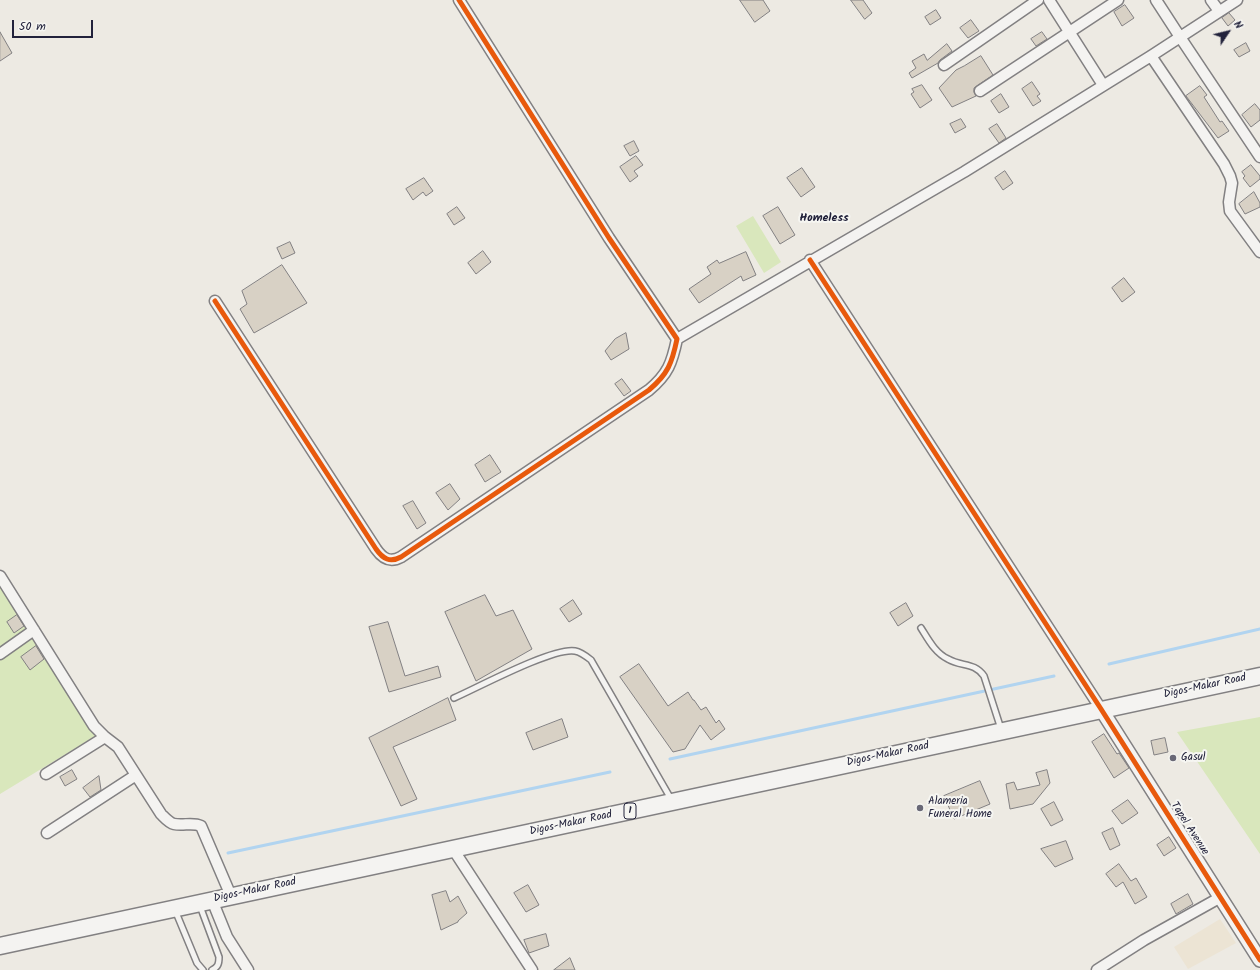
<!DOCTYPE html>
<html>
<head>
<meta charset="utf-8">
<style>
  body { margin:0 }
  #map { position:relative; width:1260px; height:970px; overflow:hidden; background:#edeae3; font-family:Kalam,sans-serif }
  canvas { display:block }
  .north { position:absolute; left:1208px; top:12px; width:40px; height:40px; -webkit-text-stroke:3px #f6f6f2; paint-order:stroke; rotate:55deg; font-size:11px; font-weight:700; line-height:16px; text-align:center; color:#22223b }
  .north::after { content:''; display:block; margin:auto; width:14px; height:18px; background:#22223b; clip-path:polygon(50% 0,100% 100%,50% 72%,0 100%) }
  .scale { position:absolute; left:12px; top:20px; width:81px; height:18px; box-sizing:border-box; border:2px solid #22223b; border-top:0; padding-left:5px; font-size:12px; line-height:14px; white-space:nowrap; color:#22223b; -webkit-text-stroke:3px #f6f6f2; paint-order:stroke }
</style>
</head>
<body>
<div id="map">
<canvas width="1260" height="970"></canvas>
<div class="north">N</div>
<div class="scale">50 m</div>
</div>
<script>
const g = document.querySelector('canvas').getContext('2d');
g.lineJoin = 'round';
function paint(path, color) {
  g.fillStyle = color;
  g.fill(path, 'evenodd');
}
function stroke(path, color, width, dash) {
  g.strokeStyle = color;
  g.lineWidth = width;
  g.lineCap = dash ? 'butt' : 'round';
  g.setLineDash(dash || []);
  g.stroke(path);
}
function write(font, color, halo, rows, align = 'center') {
  g.font = font + ' Kalam,sans-serif';
  g.lineWidth = 4;
  g.setLineDash([]);
  g.textBaseline = 'middle';
  g.strokeStyle = halo;
  g.fillStyle = color;
  for (const [text, x, y, turn = 0] of rows) {
    g.save();
    g.translate(x, y);
    g.rotate((+turn || 0) * Math.PI / 180);
    g.textAlign = isNaN(turn) ? turn : align;
    if (halo) g.strokeText(text, 0, 0);
    g.fillText(text, 0, 0);
    g.restore();
  }
}
const built = new Path2D(`
  M1220,919L1236,943L1188,969L1174,947Z`);
const green = new Path2D(`
  M753,216L781,262L764,273L736,226Z
  M0,575L102,732L0,794Z
  M1260,717V854L1177,732Z`);
const stream = new Path2D(`
  M1109,664L1260,629
  M670,759L1054,676
  M228,853L610,772`);
const building = new Path2D(`
  M740,0H763L770,11L755,22Z
  M851,0H863L872,13L865,19Z
  M1125,5L1134,18L1122,26L1114,12Z
  M936,10L941,18L930,25L925,17Z
  M1229,13L1235,20L1228,26L1222,18Z
  M971,20L979,31L968,38L960,28Z
  M0,32L12,53L0,61Z
  M1042,32L1047,39L1036,46L1031,39Z
  M1246,43L1250,51L1239,57L1234,50Z
  M947,44L952,51L940,60L938,63L912,78L909,73L916,68L912,61L924,54L927,60Z
  M981,56L993,75L974,88V92L976,96L952,107L939,88L956,70L964,66Z
  M1032,82L1040,94L1037,96L1041,101L1033,106L1022,89Z
  M922,85L932,100L920,108L911,94L914,92L912,89Z
  M1200,86L1207,95L1204,97L1220,122L1222,121L1229,131L1218,138L1186,96Z
  M1001,94L1009,107L999,113L991,101Z
  M1255,104L1260,110V120L1251,127L1242,115Z
  M961,119L966,127L955,133L950,124Z
  M997,124L1006,138L999,143L989,129Z
  M634,141L639,151L630,156L624,146Z
  M636,156L643,165L634,171L638,176L630,182L620,167Z
  M1251,165L1260,176V179L1250,187L1243,178L1245,176L1242,172Z
  M802,168L815,187L801,197L787,178Z
  M1005,171L1013,183L1003,190L995,178Z
  M424,178L433,191L426,196L423,192L413,200L406,189Z
  M1254,192L1260,203V207L1245,214L1239,204Z
  M457,207L465,218L454,225L447,214Z
  M778,207L795,235L780,244L763,216Z
  M290,242L295,253L282,259L277,248Z
  M483,251L491,262L476,274L468,263Z
  M746,252L756,275L743,281L741,276L699,303L689,289L711,274L707,267L717,260L719,263Z
  M282,265L307,303L254,333L240,309L247,304L242,291Z
  M1124,278L1135,292L1122,302L1112,288Z
  M626,333L629,349L611,360L605,351L615,339Z
  M622,379L631,391L624,396L615,384Z
  M490,455L501,472L485,482L475,465Z
  M450,484L460,499L448,510L436,493Z
  M413,501L426,523L417,529L403,506Z
  M485,595L496,616L513,610L532,649L476,681L445,612Z
  M573,600L582,614L569,622L560,609Z
  M906,603L913,616L898,626L890,613Z
  M17,615L24,626L14,633L7,622Z
  M388,622L405,676L438,666L441,677L389,692L369,627Z
  M36,646L44,659L30,670L21,657Z
  M639,664L668,706L688,692L693,700H694L701,710L706,707L716,723L719,720L725,729L711,740L700,725L685,749L673,752L620,677Z
  M448,698L456,720L393,747L417,799L401,806L369,738Z
  M562,719L568,737L533,750L526,733Z
  M1104,734L1117,754L1119,753L1129,768L1114,778L1092,742Z
  M1165,738L1168,752L1154,755L1151,741Z
  M72,770L77,779L65,786L60,777Z
  M1047,770L1050,783L1033,804L1010,809L1006,784L1014,782L1017,790L1040,785L1036,773Z
  M99,776L101,790L90,797L83,788Z
  M980,781L990,804L954,819L944,796Z
  M1128,800L1138,813L1122,824L1112,811Z
  M1054,802L1063,820L1051,826L1041,809Z
  M1113,828L1120,845L1110,850L1102,833Z
  M1169,837L1176,848L1164,856L1157,845Z
  M1066,841L1073,859L1055,867L1041,849Z
  M1119,864L1131,881L1136,878L1147,897L1135,904L1123,882L1116,887L1106,874Z
  M528,885L539,905L526,912L514,893Z
  M446,891L450,902L458,896L467,913L458,921V922L441,930L432,895Z
  M1188,894L1193,904L1176,914L1171,904Z
  M546,934L549,946L529,953L524,940Z
  M570,958L575,970H554Z`);
const service = new Path2D(`
  M921,628C928,639 935,653 948,659C962,667 974,662 984,676L1001,729
  M454,698C477,688 553,647 575,651C581,652 586,656 591,660L671,799
  M200,906L219,957C219,964 218,967 212,970
  M175,910L197,963L203,970`);
const minor = new Path2D(`
  M1049,0L1103,85
  M1156,0L1180,37L1260,157
  M1211,0L1219,11
  M1151,56L1224,164L1230,176L1232,183L1229,202L1230,211L1260,252
  M944,65L1038,0
  M980,91L1118,0
  M810,260L1101,709
  M215,301L376,549C383,559 390,563 401,557L649,390C668,374 672,363 677,339L609,238L459,0
  M677,339L964,172L1151,56L1237,0
  M0,576L94,726L105,737L118,747L161,814C165,818 169,823 174,824C183,826 193,822 201,826L231,896
  M0,654L34,630
  M46,774L105,737
  M47,833L136,775
  M453,849L532,970
  M212,900L227,937L248,970
  M1097,970L1144,940L1221,897`);
const tertiary = new Path2D(`
  M1101,709L1260,960`);
const primary = new Path2D(`
  M0,946L1260,676`);
const cycleway = new Path2D(`
  M810,260L1101,709L1260,960
  M215,301L376,549C383,559 390,563 401,557L649,390C668,374 672,363 677,339L609,238L459,0`);
const markers = [
  [1173,758,4,"#696876"],
  [920,808,4,"#696876"]
];
const shields = [
  [630,811,12]
];
const shieldNames = [
  ["1",630,811]
];
const streetNames = [
  ["Digos-Makar Road",1205,687,-12],
  ["Digos-Makar Road",888,755,-12],
  ["Digos-Makar Road",571,824,-12],
  ["Tapel Avenue",1189,829,57],
  ["Digos-Makar Road",255,891,-12]
];
const poiNames = [
  ["Gasul",1181,758],
  ["Alameria",928,802],
  ["Funeral Home",928,815]
];
const neighbourhoodNames = [
  ["Homeless",824,219]
];
paint(built, '#ece4d4');
paint(green, '#d9e7bc');
stroke(stream, '#b1d4f0', 3);
paint(building, '#d8d1c5');
stroke(building, '#828082', 1);
stroke(service, '#828082', 8);
stroke(minor, '#828082', 13);
stroke(tertiary, '#828082', 16);
stroke(primary, '#828082', 19);
stroke(service, '#f4f3f1', 5);
stroke(minor, '#f4f3f1', 10);
stroke(tertiary, '#f4f3f1', 13);
stroke(primary, '#f4f3f1', 16);
stroke(cycleway, '#e8590c', 5);
for (const [x, y, r, color] of markers) {
  const dot = new Path2D();
  dot.arc(x, y, r, 0, 2 * Math.PI);
  g.fillStyle = color;
  g.fill(dot);
  stroke(dot, '#f6f6f2', 1.5);
}
for (const [x, y, w] of shields) {
  const box = new Path2D();
  box.roundRect(x - w / 2, y - 8, w, 16, 3);
  g.fillStyle = '#f6f6f2';
  g.fill(box);
  stroke(box, '#22223b', 1);
}
write('bold 10px', '#22223b', null, shieldNames);
write('11px', '#22223b', '#f6f6f2', streetNames);
write('11px', '#22223b', '#f6f6f2', poiNames, 'left');
write('bold 12px', '#22223b', '#f6f6f2', neighbourhoodNames);
</script>
</body>
</html>
